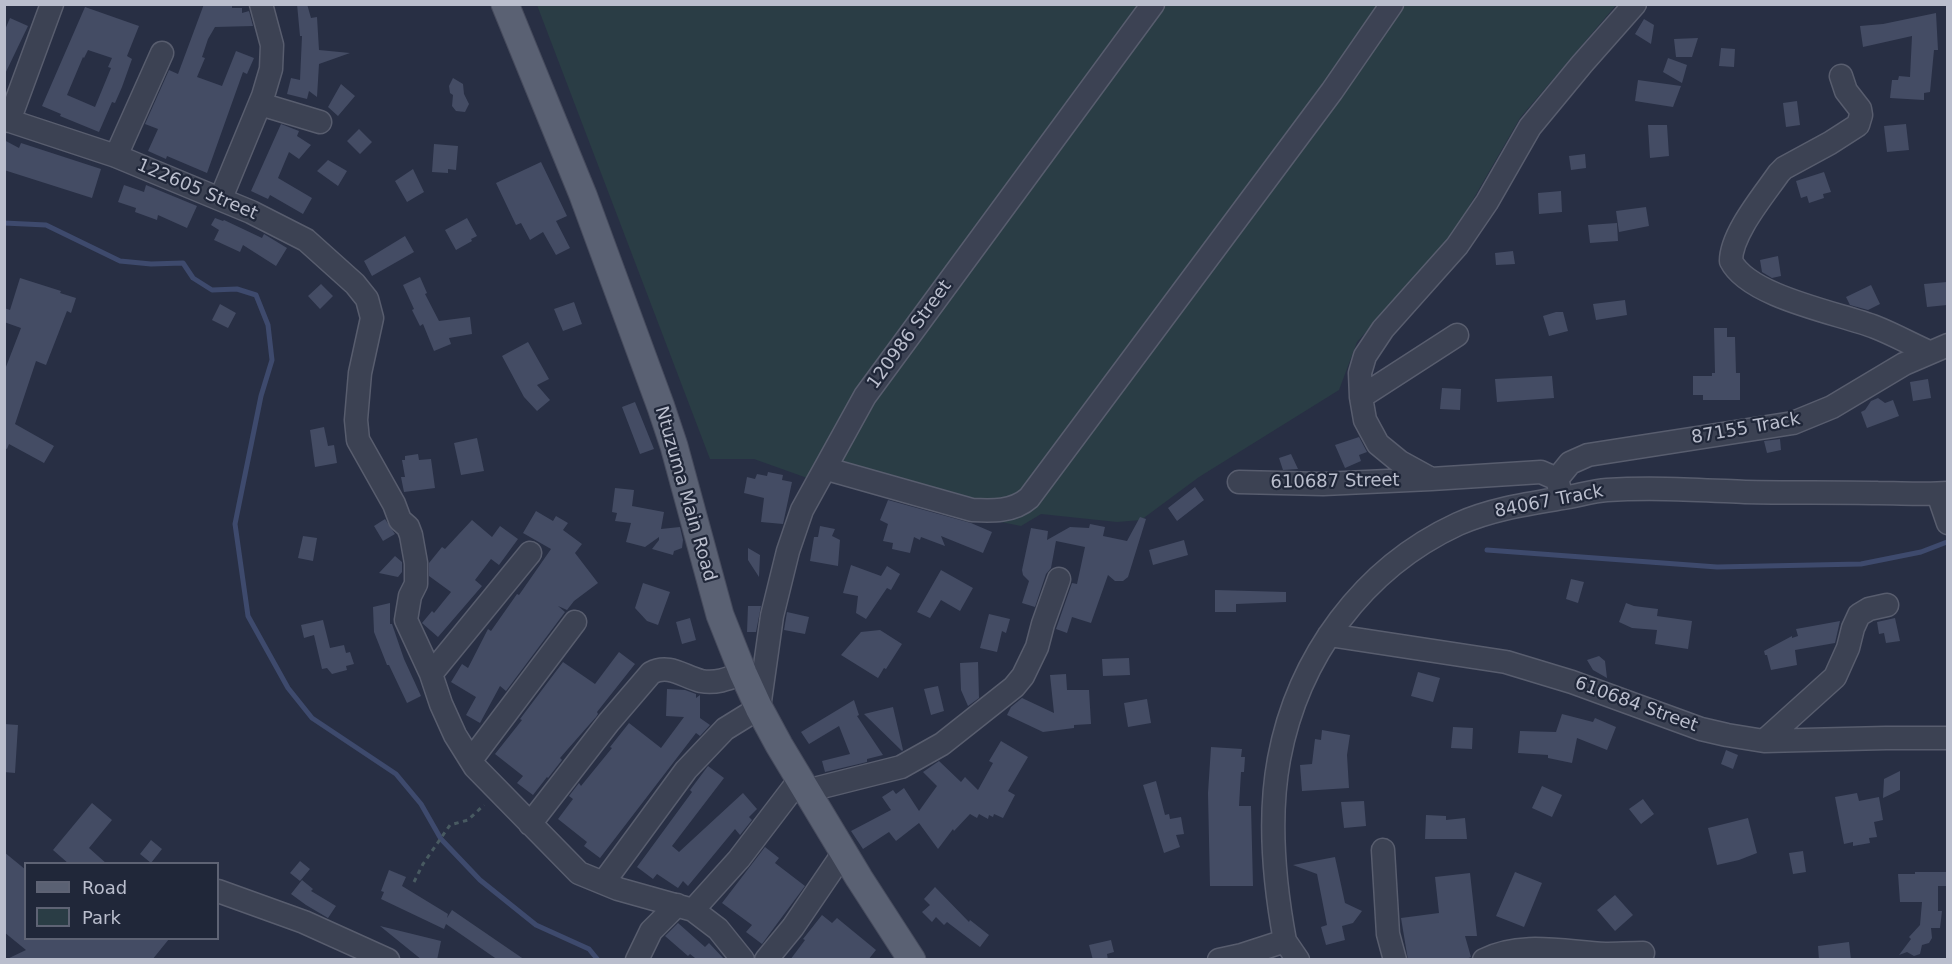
<!DOCTYPE html>
<html>
<head>
<meta charset="utf-8">
<style>
  body { margin:0 }
  #map { position:relative; width:1952px; height:964px; overflow:hidden; background:#282f44; font-family:"DejaVu Sans",sans-serif }
  canvas { display:block }
  .frame { position:absolute; inset:0; border:6px solid #babecd; pointer-events:none }
  .legend { position:absolute; left:24px; top:862px; width:195px; height:78px; box-sizing:border-box; background:#202739; border:2px solid #5e6374; margin:0; padding:8px 10px; list-style:none; font-size:18px; color:#babecd }
  .legend li { display:flex; align-items:center; gap:12px; height:30px }
  .legend b { width:30px; border:2px solid #5e6374 }
</style>
</head>
<body>
<div id="map">
<canvas width="1952" height="964"></canvas>
<div class="frame"></div>
<ul class="legend">
<li><b style="height:8px;background:#5a6173"></b>Road</li>
<li><b style="height:16px;background:#2a3d45"></b>Park</li>
</ul>
</div>
<script>
const g = document.querySelector('canvas').getContext('2d');
g.lineJoin = 'round';
function paint(path, color) {
  g.fillStyle = color;
  g.fill(path, 'evenodd');
}
function stroke(path, color, width, dash) {
  g.strokeStyle = color;
  g.lineWidth = width;
  g.lineCap = dash ? 'butt' : 'round';
  g.setLineDash(dash || []);
  g.stroke(path);
}
function write(font, color, halo, rows, align = 'center') {
  g.font = font + ' "DejaVu Sans",sans-serif';
  g.lineWidth = 4.5;
  g.setLineDash([]);
  g.textBaseline = 'middle';
  g.strokeStyle = halo;
  g.fillStyle = color;
  for (const [text, x, y, turn = 0] of rows) {
    g.save();
    g.translate(x, y);
    g.rotate((+turn || 0) * Math.PI / 180);
    g.textAlign = isNaN(turn) ? turn : align;
    if (halo) g.strokeText(text, 0, 0);
    g.fillText(text, 0, 0);
    g.restore();
  }
}
const green = new Path2D(`
  M537,5H1616L1520,118L1452,236L1357,342L1339,390L1199,477L1141,520L1117,522L1041,514L1021,526L956,513L857,484L810,479L754,459H710Z`);
const stream = new Path2D(`
  M4,223L46,225L120,261L151,264L183,263L193,278L212,290L237,289L256,295L268,325L272,360L261,396L235,524L248,616L288,688L312,718L396,774L421,804L441,839L480,880L536,925L589,949L598,960
  M1487,550L1717,567L1861,564L1921,552L1947,542`);
const building = new Path2D(`
  M204,4H232V8H242V13L249,11L253,26L215,27L208,39L202,57L205,58L197,77L222,86L236,51L254,58L247,74L243,72L207,173L167,156L166,159L148,151L158,129L145,124L169,70L178,74Z
  M297,4H307L311,18L317,17L319,50L350,53L319,64L317,97L309,91L307,99L287,94L291,78L300,80L302,36H300Z
  M85,7L139,26L127,56L132,59L122,87L115,103L112,102L99,132L60,116L61,114L42,106ZM88,50L112,58L108,67L111,68L95,107L67,95L83,57L84,58Z
  M1936,13L1938,50H1934L1930,92L1924,93V100L1890,98L1892,80H1898L1899,76L1910,77L1912,36L1863,47L1860,26L1883,24Z
  M10,18L28,26L4,76V32Z
  M1644,19L1654,25L1651,44L1635,34Z
  M1698,38L1692,57H1676L1674,39Z
  M1721,48L1735,49L1734,67L1719,66Z
  M1668,58L1687,65L1682,83L1663,72Z
  M453,78L463,84L464,94L469,104L465,112L456,111L452,106L453,95L450,93L449,86Z
  M1638,80L1681,86L1673,107L1635,101Z
  M341,84L355,96L338,116L328,107Z
  M1797,101L1800,125L1786,127L1783,103Z
  M281,124L299,131L297,136L311,145L299,159L289,152L278,178L312,198L303,214L270,195L268,199L251,191Z
  M1906,124L1909,150L1887,152L1884,126Z
  M1648,125H1667L1669,156L1650,158Z
  M359,129L372,142L360,154L347,141Z
  M4,140L19,148L21,143L101,169L92,198L4,170Z
  M434,144L458,146L456,170L448,169V173L432,172Z
  M1585,154L1586,168L1571,170L1569,156Z
  M328,160L347,171L338,186L317,171Z
  M541,162L567,216L556,221L570,248L556,255L543,232L530,240L521,223L516,225L496,183Z
  M413,169L424,192L407,202L395,181Z
  M1824,172L1831,192L1823,194L1824,198L1809,203L1807,196L1801,198L1796,181Z
  M124,185L144,192L146,185L197,206L187,228L158,215L157,220L135,212L136,208L118,202Z
  M1561,191L1562,212L1539,214L1538,193Z
  M1646,207L1649,226L1619,232L1616,211Z
  M215,218L223,221L224,220L262,238L264,234L287,248L276,266L243,245L240,252L214,240L219,230L211,225Z
  M467,218L477,236L471,239L472,241L456,250L445,230Z
  M1617,223L1618,241L1590,243L1588,225Z
  M405,236L414,252L372,276L364,261Z
  M1513,251L1515,264L1496,265L1495,253Z
  M1778,256L1781,276L1772,278L1762,272L1760,260Z
  M420,277L427,293L425,294L439,321L470,317L472,334L449,338L451,344L434,351L423,324L420,326L412,310L414,309L403,285Z
  M20,278L61,291L60,293L76,298L71,313L67,311L46,365L36,361L15,424L54,446L44,463L9,444L7,449L4,448V372L21,328L4,322V308L10,310Z
  M1947,282V305L1927,307L1924,284Z
  M321,284L333,296L320,309L308,296Z
  M1871,285L1880,304L1868,310L1850,305L1846,297Z
  M1625,300L1627,315L1596,320L1593,304Z
  M574,302L582,324L563,331L554,309Z
  M220,304L236,313L228,328L212,320Z
  M1556,312H1563L1568,331L1549,336L1543,316Z
  M1714,328H1727V337H1735L1736,373H1740V400H1703V395H1693V376H1712V373H1715Z
  M528,342L549,379L537,385L550,400L537,411L524,397L502,356Z
  M1552,376L1554,398L1497,402L1495,379Z
  M1928,379L1931,398L1913,401L1910,382Z
  M1442,388L1461,389L1460,410L1440,409Z
  M1878,398L1885,403L1893,400L1899,416L1867,428L1861,412L1865,410L1871,401Z
  M635,402L654,449L640,454L622,407Z
  M324,427L328,446L334,445L337,463L315,467L310,430Z
  M1359,437L1367,452L1359,455L1361,461L1345,468L1335,445Z
  M477,438L484,471L461,475L454,443Z
  M1780,439L1781,450L1767,453L1764,441Z
  M418,454L419,460L431,459L435,488L404,492L401,477H405L402,460H405V456Z
  M1291,454L1298,469L1283,470L1279,458Z
  M768,472L783,475L782,480L792,482L783,524L761,522L764,498L744,493L747,477L755,479L757,474L767,476Z
  M1195,487L1204,500L1177,521L1168,508Z
  M615,488L634,490L632,506L664,512L661,529L680,527L683,540L682,548L674,551L673,555L652,549L659,540V537L645,547L626,542L631,523L615,521L617,513L612,512Z
  M888,500L971,523L992,532L983,553L941,536L945,546L921,537L920,540L914,537L910,553L892,549L893,543L883,541L888,524L880,520Z
  M536,511L553,521L556,516L568,523L563,530L582,544L575,553L598,583L574,601L567,610L558,606L565,612L506,691L500,686L480,723L466,715L476,697L451,682L462,664L468,668L488,629L491,631L517,594L519,595L551,549L523,533Z
  M1140,517L1146,519L1128,577L1123,581H1115L1108,575L1091,623L1072,617L1067,633L1056,629L1072,583L1077,584L1085,547L1056,541L1051,568L1046,574L1035,607L1022,603L1029,581L1023,575L1022,570L1031,528L1048,531L1047,540L1070,527L1089,528L1090,524L1105,527L1103,536L1127,541Z
  M385,519L395,534L383,541L374,526Z
  M472,520L492,537L500,526L518,539L499,565L491,559L475,580L482,586L438,637L422,623L432,611L434,613L451,592L429,576V563L442,547L445,549Z
  M820,526L835,529L832,536L840,540L838,566L810,561L814,537H818Z
  M303,536L317,538L313,561L298,558Z
  M1184,540L1188,555L1153,565L1149,550Z
  M748,548L760,555L759,577L748,560Z
  M395,556L402,562V572L398,577L379,573Z
  M851,565L881,576L887,566L900,574L891,590L887,588L866,619L856,613L858,596L843,593Z
  M941,570L973,588L960,611L941,600L930,618L917,612Z
  M1571,579L1584,582L1578,603L1566,599Z
  M643,583L670,592L658,625L647,621L635,608Z
  M1215,590L1286,592V602L1236,604V612H1215Z
  M390,603V624H392L404,659L421,696L407,703L389,665H387L374,632L373,607Z
  M1626,603L1634,606L1658,609L1657,616L1692,621L1688,649L1655,644L1657,630L1632,628L1619,622Z
  M748,606H761L756,632H747Z
  M787,612L809,617L805,634L784,630Z
  M989,614L1010,619L1006,633L1002,631L997,652L980,648Z
  M690,618L696,640L682,644L676,622Z
  M1895,618L1900,641L1886,643L1884,633L1879,634L1877,622Z
  M323,620L330,648L344,645L346,653L350,652L354,664L346,666L347,670L332,674L327,668L322,669L314,635L304,638L301,625Z
  M1840,621L1835,643L1795,650L1797,665L1771,670L1767,655H1765L1764,651L1792,636V638L1798,636L1796,629Z
  M880,630L902,644L886,669L884,668L878,678L841,655L861,632Z
  M619,652L635,664L597,712L598,714L596,717L560,758L562,760L548,778L547,777L533,795L517,783L523,776L495,754L522,720L520,719L563,662L595,684Z
  M1599,656L1605,661L1607,678L1593,670L1587,660Z
  M1129,658L1130,675L1103,676L1102,659Z
  M978,662L979,698L968,706L961,690L960,663Z
  M1418,672L1440,678L1433,702L1411,696Z
  M1066,674L1067,690H1089L1091,724L1074,725V728L1043,732L1007,715L1011,707L1022,698L1054,713L1050,675Z
  M938,686L944,711L931,715L924,689Z
  M667,689L685,690L696,694V698L700,695V718L710,725L700,736L696,733L600,858L584,846L587,842L558,819L573,799L569,796L579,783L581,786L612,748L610,747L629,723L661,748L684,717L666,716Z
  M1147,699L1151,723L1128,727L1124,703Z
  M854,700L859,715L857,716L883,755L867,759V762L825,772L822,761L850,754L839,726L809,744L801,732Z
  M893,707L903,750L902,751L864,714Z
  M1562,714L1593,722L1595,718L1616,727L1607,750L1577,738L1572,763L1548,758V755L1518,753L1520,731L1556,732Z
  M4,724L18,725L15,773L4,772Z
  M1453,727L1473,728L1472,749L1451,748Z
  M1322,730L1350,735L1347,755L1349,788L1302,791L1300,765L1312,764L1315,739L1321,740Z
  M1001,741L1028,757L1008,791L1015,795L1003,818L994,814L993,817L989,815L988,819L979,814L977,818L970,814L954,831L953,829L938,849L919,823L896,841L889,832L863,849L851,831L891,810L882,797L893,790L896,794L904,788L919,811L937,786L923,772L939,761L961,782L965,777L978,790L993,763L989,761Z
  M1211,747L1242,749L1241,757H1245L1244,772H1241L1239,806H1251L1253,886H1210L1208,793Z
  M1726,750L1738,755L1733,769L1721,764Z
  M708,766L724,778L672,846L679,852L743,793L757,809L749,817L752,820L740,835L735,829L688,886L683,881L678,888L657,874L653,879L637,867L692,792L690,790Z
  M1900,771V790L1883,798L1884,779Z
  M1156,781L1165,815L1169,814L1170,819L1181,817L1184,834L1176,835L1180,847L1164,853L1143,785Z
  M1542,786L1562,795L1552,817L1532,808Z
  M1857,793L1859,801L1879,797L1883,820L1874,822L1877,837L1869,838L1870,843L1853,846V842L1844,844L1835,797Z
  M1643,799L1654,814L1641,824L1629,809Z
  M1364,801L1366,826L1344,828L1341,802Z
  M92,803L112,820L89,848L107,864H69L53,850Z
  M1426,815L1446,816V820L1465,818L1467,839H1425Z
  M1748,818L1757,853L1739,860L1717,865L1708,828Z
  M151,840L162,849L151,863L140,854Z
  M765,847L779,858L775,863L805,886L762,944L746,932L752,925L722,903Z
  M1803,851L1806,872L1793,874L1789,853Z
  M4,852L26,870V939H169L152,960H5L26,950L4,932Z
  M1335,857L1345,903L1362,911L1353,923L1342,926L1345,940L1326,945L1321,927L1327,925L1317,874L1293,865Z
  M300,861L310,869L300,881L290,873Z
  M389,870L406,877L402,886L448,914L447,918L452,910L525,960H498L446,924L444,929L381,899L384,892L381,891Z
  M1515,872L1542,883L1524,927L1496,916Z
  M1915,872H1947V886H1938V911H1942L1940,928H1931L1932,938L1929,943L1922,945L1920,954L1914,956L1907,952L1899,955L1911,939L1909,937L1920,925L1922,902H1900L1898,874H1915Z
  M1470,873L1477,936H1465L1471,957L1464,960H1408L1401,918L1439,913L1435,877Z
  M302,880L313,889L311,891L336,906L328,918L306,905L291,894Z
  M935,887L969,922L970,920L989,935L980,947L947,922L944,925L936,917L932,922L922,912L930,905L924,899Z
  M1615,895L1633,915L1615,931L1597,910Z
  M822,915L832,923L837,918L876,950L868,960H790L805,940L803,939Z
  M678,923L705,947L709,943L725,960H694L695,958L690,954L688,956L665,936Z
  M380,926L441,941L437,960H422Z
  M1111,940L1114,952L1107,954L1108,960H1093L1089,945Z
  M1849,942L1851,960H1819L1818,946Z`);
const path = new Path2D(`
  M414,882L423,864L450,825L468,820L484,805`);
const minor = new Path2D(`
  M1841,76L1846,91L1860,109L1861,115L1858,125L1830,143L1784,168L1779,173C1763,196 1731,234 1731,261C1749,297 1838,313 1875,327C1893,334 1911,344 1929,352
  M260,104L320,122
  M4,119L116,156L251,212L306,240L355,284L367,299L372,318L360,373L356,420L358,440L394,504L400,520L408,527L411,535L416,563V584L410,596L406,620L431,674L441,704L455,735L475,767L579,873L618,889L693,910L718,929L743,960
  M9,121L52,4
  M116,156L162,53
  M221,198L263,96L271,69L272,45L261,4
  M1457,335L1361,397L1365,420L1378,444L1400,462L1431,479L1541,472L1557,479
  M1361,397L1360,373L1365,356L1383,329L1457,246L1487,202L1530,127L1582,64L1635,4
  M827,469L972,510C992,511 1013,512 1029,498L1332,91L1392,4
  M1239,482L1323,484L1431,479
  M1938,494L1948,523
  M1562,498L1557,479L1570,463L1588,455L1793,423L1832,407L1904,364L1948,345
  M1329,635L1506,662L1572,682L1701,729L1727,735L1764,741L1886,738H1948
  M431,674L530,553
  M1764,741L1835,677L1848,648L1853,628L1859,615L1869,609L1887,605
  M471,760L575,622
  M806,791L901,767L942,744L1014,687L1023,676L1037,647L1043,624L1059,579
  M530,824L609,722L651,673C669,663 684,677 701,681C717,684 730,678 743,673
  M1383,850L1388,934L1395,960
  M603,883L686,770L725,729L759,708L772,616L788,551L802,510L865,396L1153,4
  M218,891L304,922L388,960
  M693,910L739,859L800,779
  M1285,941L1298,960
  M637,960L651,931L677,905
  M766,960L793,927L844,852
  M1219,960L1242,955L1285,941C1274,882 1268,818 1279,759C1298,657 1363,568 1458,524C1492,509 1527,504 1563,498C1577,496 1592,491 1607,490C1653,487 1699,490 1745,492C1789,493 1834,492 1878,493C1901,493 1924,495 1948,493
  M1484,960C1521,941 1565,952 1605,954C1617,954 1630,953 1643,953`);
const major = new Path2D(`
  M505,4L583,195L661,407L674,446L720,615L743,673L759,708L779,745L859,878L912,960`);
const streetNames = [
  ["122605 Street",197,190,23],
  ["120986 Street",910,335,-54],
  ["87155 Track",1746,429,-10],
  ["610687 Street",1335,482,-1],
  ["Ntuzuma Main Road",685,494,74],
  ["84067 Track",1549,502,-11],
  ["610684 Street",1636,705,20]
];
paint(green, '#2a3d45');
stroke(stream, '#3e4a6d', 5);
paint(building, '#444c64');
stroke(minor, '#585d6e', 25);
stroke(major, '#464b5d', 29);
stroke(path, '#485a61', 3, [4.5, 4.5]);
stroke(minor, '#3c4253', 22);
stroke(major, '#5a6173', 27);
write('18px', '#babecd', '#202739', streetNames);
</script>
</body>
</html>
